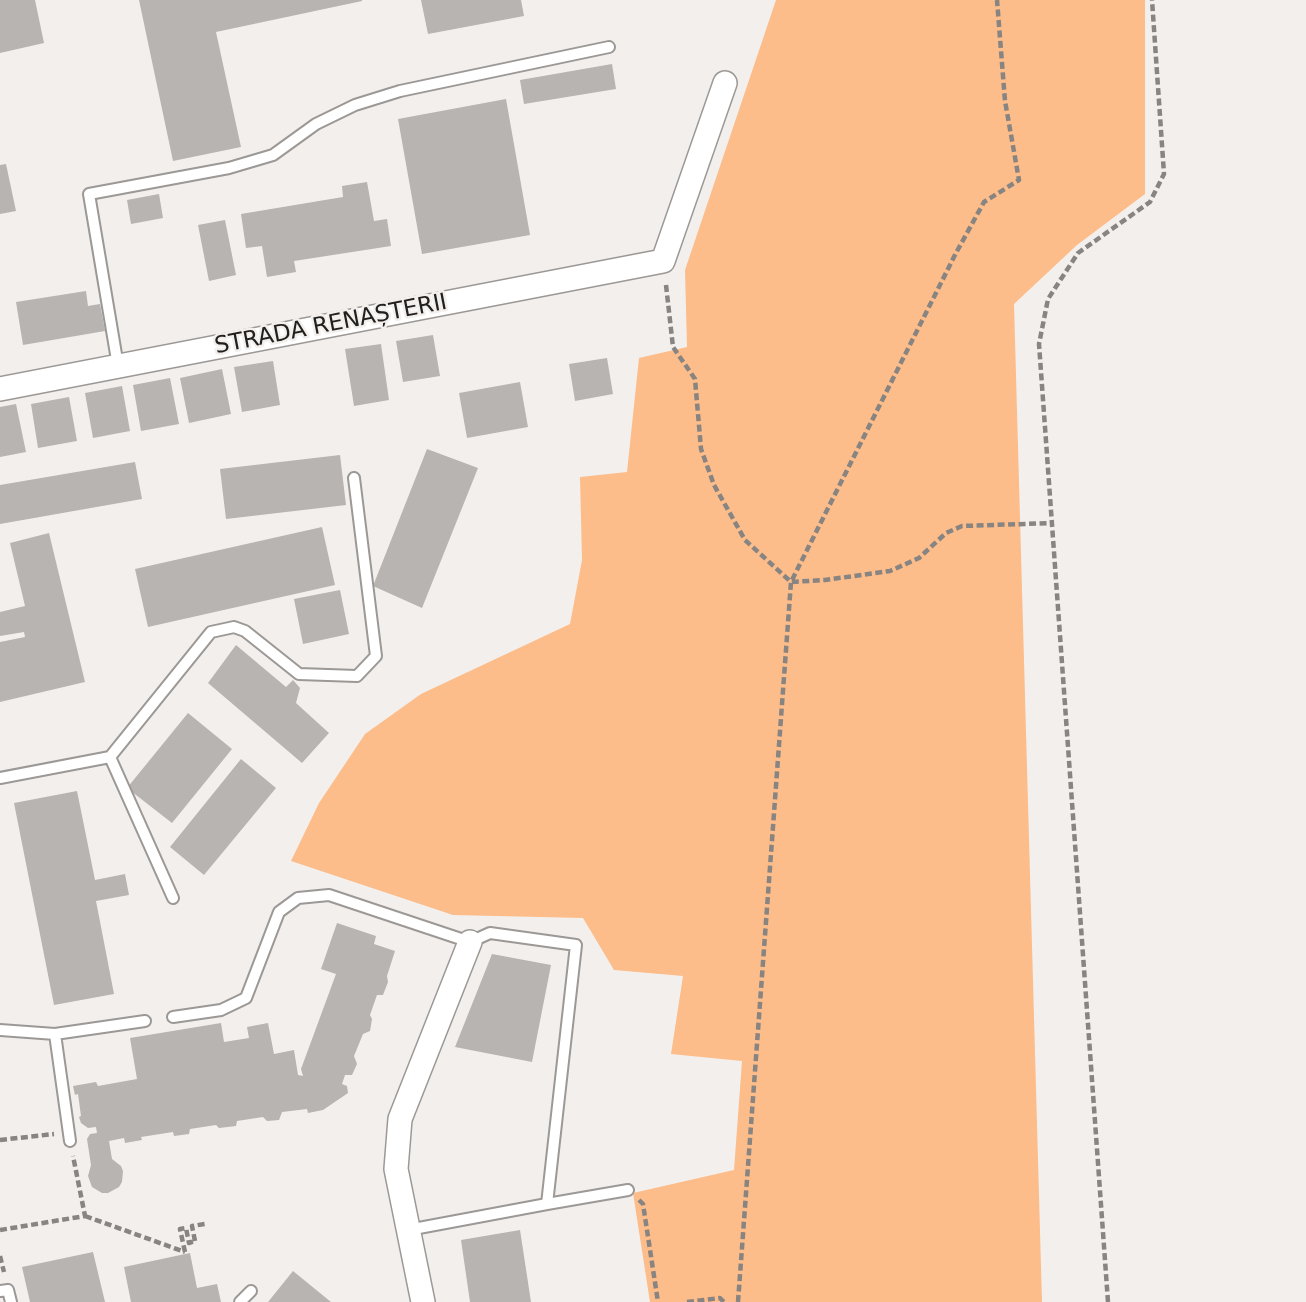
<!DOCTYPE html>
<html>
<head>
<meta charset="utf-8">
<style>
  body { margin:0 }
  canvas { display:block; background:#f3efec }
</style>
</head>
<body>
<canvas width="1306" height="1302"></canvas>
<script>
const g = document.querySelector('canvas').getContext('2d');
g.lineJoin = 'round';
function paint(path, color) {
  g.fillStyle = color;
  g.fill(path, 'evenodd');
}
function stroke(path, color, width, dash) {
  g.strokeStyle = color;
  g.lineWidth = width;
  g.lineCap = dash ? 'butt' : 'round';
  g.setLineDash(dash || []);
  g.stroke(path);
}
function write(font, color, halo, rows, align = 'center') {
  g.font = font + ' "DejaVu Sans",sans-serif';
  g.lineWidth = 5;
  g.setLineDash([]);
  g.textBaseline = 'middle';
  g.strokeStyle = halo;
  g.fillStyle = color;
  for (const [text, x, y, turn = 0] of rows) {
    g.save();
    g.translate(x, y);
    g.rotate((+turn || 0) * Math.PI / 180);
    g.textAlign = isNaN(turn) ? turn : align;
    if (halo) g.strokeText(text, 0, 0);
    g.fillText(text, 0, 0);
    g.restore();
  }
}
const green = new Path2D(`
  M776,0H1145V194L1077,245L1014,304L1042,1302H650L633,1193L734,1170L742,1061L671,1054L683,976L614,970L583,918L453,915L291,861L319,803L365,734L421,694L570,624L582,560L580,477L627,472L639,358L687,347L685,270Z`);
const building = new Path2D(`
  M0,0H35L44,43L0,53Z
  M139,0H362V1L216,32L241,147L173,161Z
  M421,0H521L524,16L428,34Z
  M612,64L616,89L524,104L520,80Z
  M506,99L530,235L422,254L398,119Z
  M6,164L16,211L0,214V165Z
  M367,182L374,221L387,219L391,246L294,261L296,272L267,277L262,246L246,248L241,214L343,197L342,186Z
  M159,194L163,218L131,224L127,200Z
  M225,220L236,275L209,281L198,225Z
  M86,291L88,306L100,304L105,331L23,345L16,302Z
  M433,335L440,376L403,382L396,341Z
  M381,344L389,400L354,406L345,349Z
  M607,358L613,394L575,401L569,364Z
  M273,361L280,405L242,412L234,367Z
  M222,369L231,414L189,423L180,378Z
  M170,378L179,424L141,431L133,385Z
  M520,382L528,427L467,438L459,393Z
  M122,386L130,431L93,438L85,393Z
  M69,397L77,441L38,448L31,404Z
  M16,404L26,452L0,457V407Z
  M427,449L478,468L422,608L373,586Z
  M340,455L346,505L226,519L220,469Z
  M135,462L142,499L0,524V485Z
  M322,527L335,585L148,627L135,569Z
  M49,533L85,682L0,702V642L25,637L24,632L0,636V612L25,606L10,543Z
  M340,590L349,634L303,644L294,599Z
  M236,645L286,687L293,680L300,688L296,703L329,733L302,763L208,683Z
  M188,713L232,749L172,823L127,788Z
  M241,759L276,788L204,875L170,847Z
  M77,791L95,880L125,874L129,895L96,901L114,994L54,1005L14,803Z
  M337,923L376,936L374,944L395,951L387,976L388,982L383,995H377L370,1015L372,1019L370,1031L363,1034L354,1056L357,1064L352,1075H345L342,1084L347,1086L348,1093L323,1110L308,1113L307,1109L282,1112L279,1120L267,1121L263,1117L237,1121L236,1126L219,1128L216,1125L190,1129L189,1134L174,1136L173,1132L141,1137L142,1140L125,1143L124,1138L109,1141L112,1159L121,1166L123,1171L122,1182L119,1187L108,1193H102L92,1187L88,1176L91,1165L87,1139L90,1134L97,1133L96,1127L88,1128L81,1123L79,1117L81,1116L78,1094L75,1095L73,1086L96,1082L98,1086L137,1079L130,1038L221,1023L224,1042L249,1038L247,1027L268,1023L274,1054L294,1050L298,1075L303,1076L301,1069L336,974L321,969Z
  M492,954L551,965L532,1062L455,1047Z
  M520,1230L531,1302H470L461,1240Z
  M93,1252L105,1302H30L22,1267Z
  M190,1253L197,1288L217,1284L221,1302H131L124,1267Z
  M293,1271L331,1302H268Z`);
const path = new Path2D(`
  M666,285L673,347L695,379L701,449L714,485L745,540L791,582L825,580L890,571L919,558L946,533L962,526L1053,523
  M0,1140L54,1134
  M639,1200L643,1204L658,1302
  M85,1216L185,1252
  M0,1230L85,1216L73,1156
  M195,1241L192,1226L205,1224
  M185,1252L180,1229L186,1228L189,1243L195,1241
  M0,1256L4,1272
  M687,1302L720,1298L724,1302
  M738,1302L791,582L956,253L984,202L1019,180L1005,101L997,0
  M1108,1302L1039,344L1048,299L1078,253L1150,202L1164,174L1152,0`);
const service = new Path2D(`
  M118,366L89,194L229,168L273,155L316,124L355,105L400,91L609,47
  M110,757L173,898
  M0,778L110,757L211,632L234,627L245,631L299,674L357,676L376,656L354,478
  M173,1017L221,1010L246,998L279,912L298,898L329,895L470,942L490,933L576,945L547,1204L408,1230
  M0,1030L55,1034L145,1021
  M55,1034L70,1141
  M547,1204L628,1190
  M0,1291L8,1290L11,1302
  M240,1302L251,1291`);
const minor = new Path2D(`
  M0,389L663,261L725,83
  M423,1302L396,1169L400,1119L470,942`);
const streetNames = [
  ["STRADA RENAȘTERII",331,325,-11]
];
paint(green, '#fcbd8a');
paint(building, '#b8b4b1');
stroke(service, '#9c9895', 14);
stroke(minor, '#9c9895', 26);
stroke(path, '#878482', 4.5, [7, 3.5]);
stroke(service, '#fff', 10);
stroke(minor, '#fff', 23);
write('23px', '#21201f', '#f3efec', streetNames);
</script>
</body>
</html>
